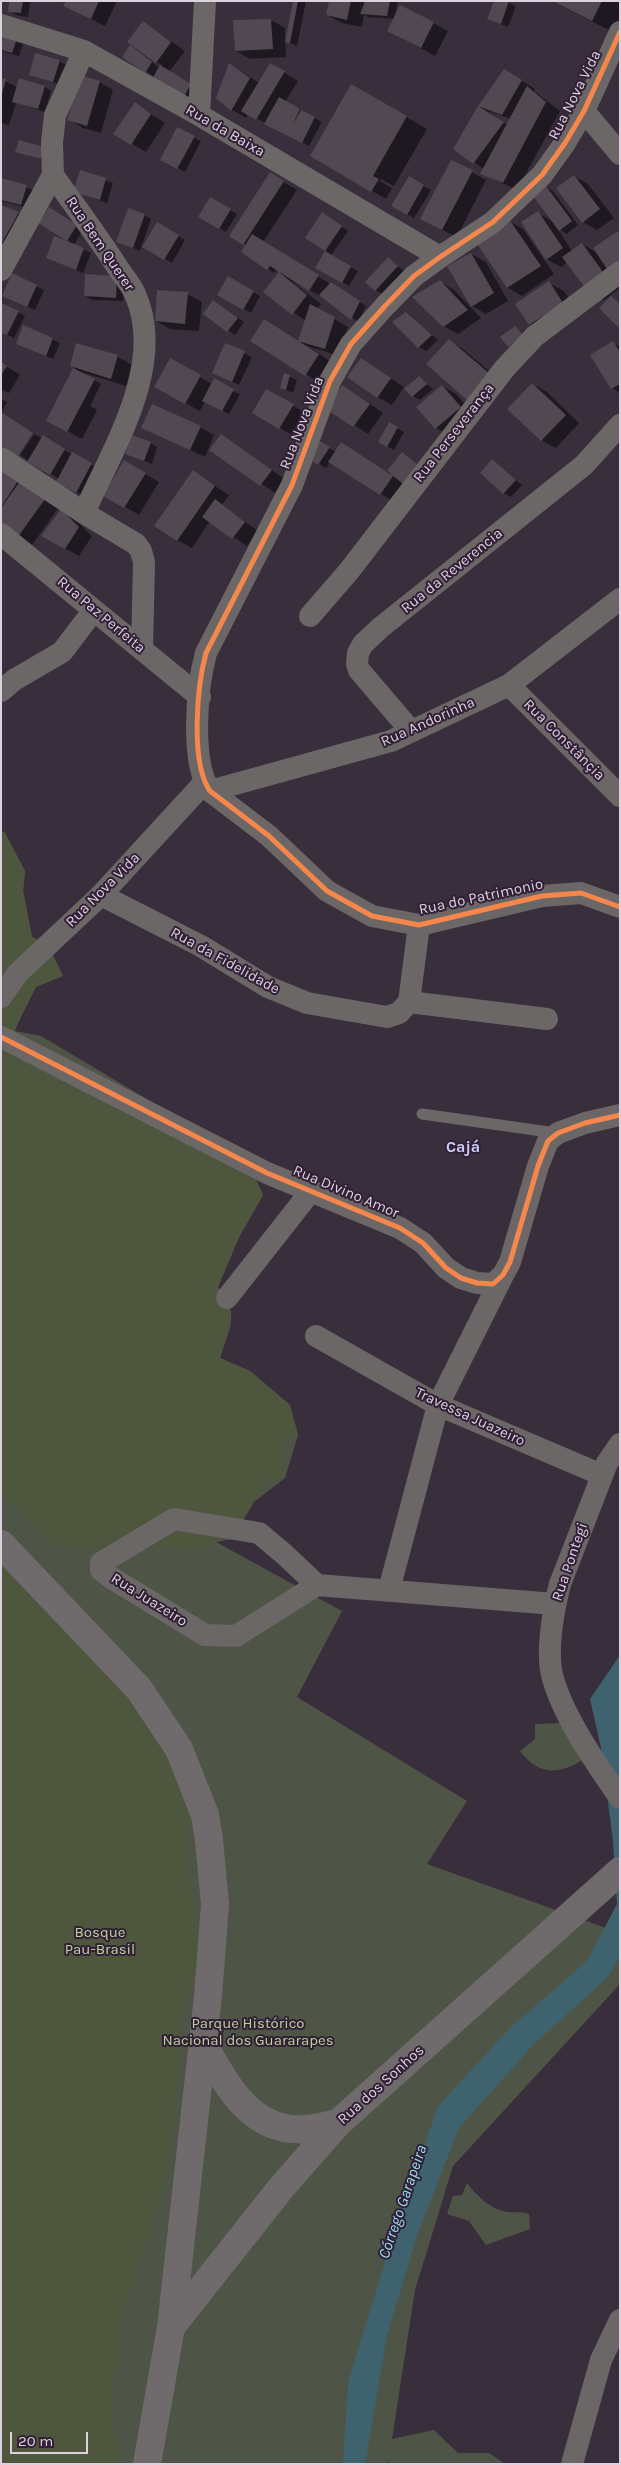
<!DOCTYPE html>
<html>
<head>
<meta charset="utf-8">
<style>
  body { margin:0 }
  #map { position:relative; width:621px; height:2465px; overflow:hidden; background:#392f3c; font-family:Karla,sans-serif }
  canvas { display:block }
  .frame { position:absolute; inset:0; border:2px solid #ddd1e0; pointer-events:none }
  .scale { position:absolute; left:10px; top:2432px; width:78px; height:22px; box-sizing:border-box; border:2px solid #ddd1e0; border-top:0; padding-left:6px; font-size:15px; line-height:18px; white-space:nowrap; color:#ddd1e0; -webkit-text-stroke:4px #322036; paint-order:stroke }
</style>
</head>
<body>
<div id="map">
<canvas width="621" height="2465"></canvas>
<div class="frame"></div>
<div class="scale">20 m</div>
</div>
<script>
const g = document.querySelector('canvas').getContext('2d');
g.lineJoin = 'round';
function paint(path, color) {
  g.fillStyle = color;
  g.fill(path, 'evenodd');
}
function stroke(path, color, width, dash) {
  g.strokeStyle = color;
  g.lineWidth = width;
  g.lineCap = dash ? 'butt' : 'round';
  g.setLineDash(dash || []);
  g.stroke(path);
}
function write(font, color, halo, rows, align = 'center') {
  g.font = font + ' Karla,sans-serif';
  g.lineWidth = 4;
  g.setLineDash([]);
  g.textBaseline = 'middle';
  g.strokeStyle = halo;
  g.fillStyle = color;
  for (const [text, x, y, turn = 0] of rows) {
    g.save();
    g.translate(x, y);
    g.rotate((+turn || 0) * Math.PI / 180);
    g.textAlign = isNaN(turn) ? turn : align;
    if (halo) g.strokeText(text, 0, 0);
    g.fillText(text, 0, 0);
    g.restore();
  }
}
const green = new Path2D(`
  M1,831L5,833L25,871L23,891L32,937L48,945L15,1031L41,1036L246,1158L263,1195L239,1237L218,1287C241,1313 229,1329 220,1358L250,1371L290,1405L298,1435L285,1478L254,1502L232,1539L216,1542L342,1611L297,1697L467,1801L427,1864L620,1933V1984L453,2166L415,2290L392,2439L434,2430L458,2453H489L505,2464H388L389,2459L387,2464H1Z
  M563,1723L584,1759C559,1775 539,1776 520,1751L535,1739V1724Z
  M467,2183C477,2196 492,2211 509,2212C518,2213 520,2211 529,2214L530,2229L486,2245L469,2221L447,2214L453,2196L462,2195Z`);
const forest = new Path2D(`
  M1,831L5,833L25,871L23,891L32,937L48,945L63,976L36,987L14,1031L1,1029Z
  M1,1031L246,1158L263,1195L239,1237L218,1287H207L231,1312L220,1358L250,1371L290,1405L298,1435L283,1436L285,1478L266,1480L232,1539L215,1541L195,1549L54,1546L25,1513L1,1495Z
  M1,1558L138,1690L197,1803L186,1833L189,1880L202,1952L181,2012L175,2115L163,2187L122,2314L112,2394L117,2464H1Z`);
const water = new Path2D(`
  M620,1655V1956L608,1977L533,2045L459,2128L417,2235L387,2336L365,2464H343L348,2382L395,2230L438,2106L511,2027L587,1961L617,1904L613,1841L601,1748L590,1699Z`);
const shadow = new Path2D(`
  M10,1H30L28,17L16,15L9,11Z
  M67,1H117L105,26L65,6Z
  M295,1H306L297,46L286,41Z
  M330,1H398L395,16L401,6L448,31L435,56L388,31L394,19L368,17L364,15L362,27L342,23L327,15Z
  M505,1L516,6L508,27L489,19Z
  M551,1H620V18L613,32Z
  M271,20L285,28L286,57L250,59L236,51Z
  M143,22L185,51L169,72L198,89L191,101L123,56L137,51L160,68L162,65L156,62Z
  M1,36L23,44L19,56L1,51Z
  M59,61L66,65L60,85L30,74Z
  M230,64L259,83L270,64L298,81L285,102L322,122L309,146L248,114L246,118L232,110L218,97Z
  M505,70L535,89L534,91L560,111L517,190L482,174L484,169L455,149L479,107ZM488,111L511,119L507,125Z
  M1,79L17,87H45L51,91L45,112L16,103L9,125L1,123Z
  M99,82L113,90L101,133L83,128L68,119Z
  M352,86L427,129L394,186L381,179L380,181L392,188L386,199L311,156Z
  M135,104L165,123L146,152L114,134Z
  M178,129L201,141L185,172L161,159Z
  M20,141L48,162L17,151Z
  M452,161L486,180L457,237L436,227Z
  M81,172L113,183L107,203L74,191Z
  M270,174L297,190L263,242L366,306L358,322L325,298L291,281L321,304L317,309L348,327L339,356L308,346L333,363L320,383L252,341L299,342L306,321L265,292L281,272L277,269L274,273L268,269L247,245L230,235Z
  M574,176L588,184L614,218L597,230L583,222L558,188Z
  M409,178L431,190L414,218L393,206Z
  M1,179L34,190L28,208L1,201Z
  M547,187L553,191L578,225L567,234L557,228L572,251L582,244L599,254L620,285V288L604,300L589,292L568,262L561,267L546,259L538,213L554,222Z
  M210,199L237,214L226,232L200,216Z
  M49,208L83,230L74,245L91,253L83,273L47,258L70,242L40,222Z
  M18,213L32,222L17,248L1,239Z
  M144,215L151,219L140,251L117,241Z
  M329,218L348,231L330,257L358,271L349,286L317,267L327,250H325Z
  M509,221L523,229L554,274L522,296L508,288L477,242Z
  M157,224L185,240L172,263L144,246Z
  M471,254L486,262L508,301L486,314L472,306Z
  M388,259L404,271L382,294L376,290Z
  M13,275L44,290L35,310L10,299Z
  M229,278L260,296L251,313L219,295Z
  M124,281L123,301L92,300L85,296Z
  M440,281L454,290L481,318L458,334L443,326Z
  M549,283L564,291L577,311L544,332L530,324Z
  M187,294L202,302L199,331L170,329L156,321Z
  M214,301L244,322L235,335L204,314Z
  M18,312L25,316L14,338L1,332Z
  M407,313L438,340L426,351L419,347Z
  M24,327L60,343L53,359L17,343Z
  M449,340L463,349L503,383L482,407Z
  M613,343L620,347V393L612,388Z
  M226,344L252,357L239,385L221,376Z
  M77,345L118,357L132,365L126,386L84,373L101,384L90,406L97,410L82,439L62,428L63,390L75,368L71,366Z
  M361,359L404,387L392,405L377,397Z
  M170,360L212,384L240,394L229,414L205,401L200,411L156,387Z
  M1,363L20,375L9,393L1,389Z
  M285,375L297,380L293,393L282,388Z
  M419,378L433,389L420,400L413,396Z
  M533,384L547,392L579,423L556,448L541,440Z
  M442,386L456,394L474,415L451,436L436,428L418,407Z
  M266,390L307,414L294,436L253,413Z
  M357,395L383,413L368,434L328,408Z
  M1,399L7,402L1,413Z
  M389,424L404,432L394,450L379,442Z
  M142,427H200L214,435L205,457Z
  M34,434L98,468L83,496L58,481L59,479L20,455Z
  M221,436L285,479L275,493L211,449Z
  M318,441L336,452L387,472L402,454L424,470L394,502L330,462L326,468L308,457Z
  M150,443L157,447L152,464L134,457Z
  M492,461L522,485L511,497L504,493Z
  M125,462L159,482L139,515L105,495Z
  M1,467L61,504L32,545L1,525Z
  M193,472L229,495L222,505L258,531L247,546L210,521L192,548L177,540Z
  M61,511L75,519L92,536L79,556L57,544Z`);
const building = new Path2D(`
  M9,1H23L21,13L8,12Z
  M66,1H99L91,19L63,6Z
  M293,1H298L290,43L285,42Z
  M329,1H351L347,20L326,15Z
  M365,1H390L387,16L360,14Z
  M494,1H509L501,24L487,19Z
  M552,1H602L592,21Z
  M400,5L434,22L421,48L387,31Z
  M271,19L273,49L235,51L233,20Z
  M143,21L171,42L156,63L127,42Z
  M1,34L17,39L12,53L1,50Z
  M130,45L152,62L145,73L122,57Z
  M35,53L60,60L53,82L29,75Z
  M229,63L250,78L231,111L216,98Z
  M270,63L285,71L256,120L241,111Z
  M160,65L191,84L183,98L152,79Z
  M504,69L522,80L502,115L478,106L504,122L473,164L453,149L478,106Z
  M80,75L100,81L87,126L67,120Z
  M1,78L6,79L2,94H1Z
  M19,78L45,86L38,109L12,102Z
  M351,84L407,116L373,176L379,179L371,192L310,156Z
  M527,86L546,102L503,183L480,174Z
  M279,97L300,109L292,126L301,110L315,117L302,143L264,124Z
  M135,102L151,114L131,145L113,134Z
  M177,127L195,136L177,169L160,160Z
  M19,140L44,147L41,159L15,152Z
  M451,160L473,170L442,230L420,219Z
  M80,170L106,178L100,200L73,192Z
  M270,172L284,181L243,245L229,236Z
  M574,175L600,209L582,223L556,188Z
  M409,176L424,185L407,215L391,206Z
  M1,178L27,185L21,205L1,200Z
  M546,186L572,221L559,231L533,196Z
  M210,197L231,209L219,229L198,217Z
  M1,205L19,212L3,241H1Z
  M49,207L77,225L67,241L84,248L76,270L46,258L54,236L67,241L38,223Z
  M128,208L145,214L133,248L116,242Z
  M538,211L563,248L546,260L521,222Z
  M322,212L342,226L325,251L351,266L342,283L315,268L325,251L305,238Z
  M509,219L541,266L507,288L475,241Z
  M157,222L179,235L164,260L142,247Z
  M618,231L620,234V269L611,275L593,248Z
  M252,234L319,275L309,291L270,266L267,270L241,252Z
  M582,243L608,279L589,293L562,257Z
  M471,253L494,293L471,307L447,266Z
  M388,257L398,266L375,291L365,282Z
  M279,272L307,295L292,315L263,292Z
  M12,273L37,285L27,307L2,296Z
  M85,274L117,276L116,298L84,296Z
  M228,276L254,291L243,310L217,295Z
  M440,280L468,310L443,327L412,297Z
  M549,281L563,303L529,325L515,304Z
  M331,282L360,301L351,320L319,295Z
  M157,290L188,292L185,324L155,321Z
  M611,296L620,304V329L599,308Z
  M213,300L238,318L227,332L203,314Z
  M1,303L19,311L7,335L1,333Z
  M310,304L335,317L325,349L298,341Z
  M406,312L432,335L418,348L392,322Z
  M264,319L319,354L305,376L250,341Z
  M23,325L53,338L46,356L16,344Z
  M515,326L523,335L508,347L500,337Z
  M449,339L490,374L467,400L426,364Z
  M613,341L620,352V384L611,389L590,355Z
  M76,343L118,355L111,379L70,366Z
  M225,343L245,351L232,382L212,373Z
  M170,358L201,375L185,404L154,387Z
  M361,358L391,378L377,398L347,377Z
  M1,362L7,366L1,375Z
  M73,368L95,379L67,432L46,421Z
  M284,373L290,375L286,390L280,388Z
  M419,376L427,384L412,397L404,389Z
  M214,378L234,389L222,411L202,401Z
  M532,383L566,415L541,441L507,409Z
  M342,385L370,404L353,427L326,409Z
  M442,385L461,407L435,429L416,407Z
  M266,389L294,404L279,429L252,413Z
  M152,404L201,426L190,450L141,428Z
  M1,412L33,433L18,456L1,445Z
  M389,422L398,427L387,447L378,442Z
  M221,434L272,470L260,486L209,450Z
  M43,435L65,449L50,475L27,462Z
  M132,435L151,442L144,461L125,454Z
  M318,440L330,447L318,465L306,458Z
  M341,442L393,476L387,471L402,452L418,465L403,484L393,476L380,495L328,462Z
  M72,452L92,463L76,493L56,482Z
  M492,459L516,480L503,494L480,473Z
  M124,460L146,473L124,508L103,496Z
  M193,470L215,486L177,541L154,526Z
  M1,471L20,478L1,507Z
  M23,477L48,495L17,538L1,527V508Z
  M215,499L245,522L232,539L202,517Z
  M61,509L79,527L65,549L41,536Z`);
const service = new Path2D(`
  M422,1114L556,1133`);
const minor = new Path2D(`
  M1,25L84,51L199,115L440,257
  M620,32L584,111L565,143L542,175L493,222L440,257L414,276L385,306L351,344L330,381L292,485L206,653C197,686 190,762 210,791L269,836L327,891L372,916L419,925L542,896L581,893L620,907
  M584,111L620,154
  M199,115L205,1
  M53,175C74,205 96,234 116,265C122,275 131,284 135,294C167,364 112,450 84,513
  M1,270L53,175L52,143L55,115L84,51
  M1,458L84,513L136,544L141,551L144,562L142,650
  M1,534L200,697
  M310,616L349,571L505,368L535,336L620,272
  M509,685L620,796
  M1,691L14,680L62,652L94,610
  M411,731L359,670L357,664L358,653L363,644L380,628L584,465L620,425
  M210,791L391,741L509,685L620,599
  M101,895L201,946L268,987L307,1003L387,1017L399,1013L409,1002L419,925
  M1,997L18,973L101,895L204,783
  M409,1002L547,1019
  M1,1037L267,1173L400,1228L423,1243L446,1268L461,1278L477,1283L493,1284L503,1275L510,1262L538,1166L548,1141L558,1133L585,1123L620,1115
  M227,1298L311,1191
  M316,1336L438,1405L602,1475
  M620,1444L607,1463L560,1584C554,1608 549,1635 550,1660C551,1700 597,1765 620,1798
  M317,1585L236,1636L205,1635L110,1577L101,1570V1563L174,1519L259,1533L284,1554L317,1585L555,1604
  M389,1590L438,1405L503,1275
  M572,2464L601,2360L620,2320`);
const secondary = new Path2D(`
  M1,1544L139,1689L179,1749L205,1815L209,1840L215,1904L208,1996L171,2327L147,2464
  M202,2042C225,2082 250,2133 304,2129C315,2129 327,2125 338,2123
  M171,2327L281,2188L338,2123L620,1871`);
const cycleway = new Path2D(`
  M620,32L584,111L565,143L542,175L493,222L440,257L414,276L385,306L351,344L330,381L292,485L206,653C197,686 190,762 210,791L269,836L327,891L372,916L419,925L542,896L581,893L620,907
  M1,1037L267,1173L400,1228L423,1243L446,1268L461,1278L477,1283L493,1284L503,1275L510,1262L538,1166L548,1141L558,1133L585,1123L620,1115`);
const streetNames = [
  ["Rua Nova Vida",575,95,-63],
  ["Rua da Baixa",225,131,30],
  ["Rua Bem Querer",100,244,56],
  ["Rua Nova Vida",302,423,-69],
  ["Rua Perseverança",454,433,-52],
  ["Rua da Reverencia",452,571,-39],
  ["Rua Paz Perfeita",101,615,40],
  ["Rua Andorinha",428,722,-24],
  ["Rua Constânçia",564,740,45],
  ["Rua Nova Vida",103,890,-45],
  ["Rua do Patrimonio",481,897,-12],
  ["Rua da Fidelidade",225,961,29],
  ["Rua Divino Amor",346,1192,23],
  ["Travessa Juazeiro",470,1417,25],
  ["Rua Pontegi",570,1562,-71],
  ["Rua Juazeiro",149,1600,32],
  ["Rua dos Sonhos",381,2085,-42]
];
const parkNames = [
  ["Bosque",100,1933],
  ["Pau-Brasil",100,1950],
  ["Parque Histórico",248,2024],
  ["Nacional dos Guararapes",248,2041]
];
const neighbourhoodNames = [
  ["Cajá",463,1147]
];
const waterNames = [
  ["Córrego Garapeira",403,2202,-71]
];
paint(green, '#4f5546');
paint(forest, '#4e573e');
paint(water, '#3e636e');
paint(shadow, '#0007');
paint(building, '#524851');
stroke(service, '#6c6767', 11);
stroke(minor, '#6c6767', 22);
stroke(secondary, '#6f6a6b', 28);
stroke(cycleway, '#f5874c', 5);
write('15px', '#ddd1e0', '#322036', streetNames);
write('15px', '#bdd39a', '#322036', parkNames);
write('bold 16px', '#ccccf8', '#322036', neighbourhoodNames);
write('italic 16px', '#93dff3', '#322036', waterNames);
</script>
</body>
</html>
